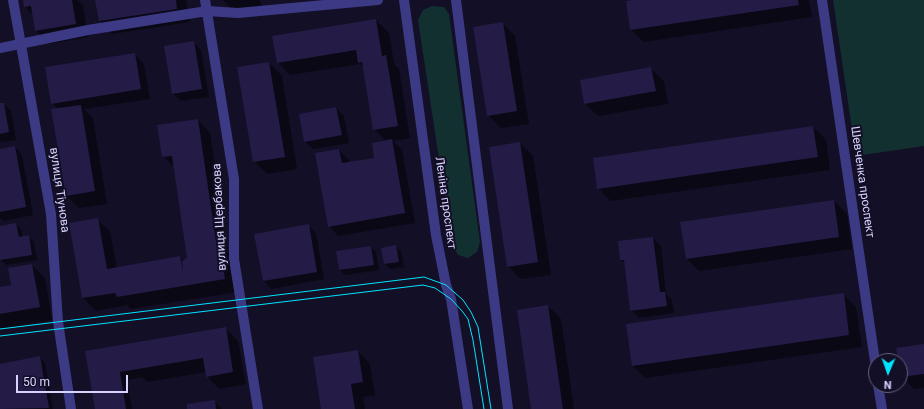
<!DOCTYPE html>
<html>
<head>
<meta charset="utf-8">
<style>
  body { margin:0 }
  #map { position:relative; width:924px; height:409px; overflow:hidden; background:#130f26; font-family:Roboto,sans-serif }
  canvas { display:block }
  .north { position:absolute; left:868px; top:353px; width:40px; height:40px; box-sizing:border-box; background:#130f26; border:1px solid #625e7d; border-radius:50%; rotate:182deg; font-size:11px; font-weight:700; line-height:16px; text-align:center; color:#d9d4ff }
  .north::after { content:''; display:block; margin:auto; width:14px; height:18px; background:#00e5ff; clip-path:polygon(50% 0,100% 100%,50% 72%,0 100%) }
  .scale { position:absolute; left:16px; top:375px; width:112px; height:18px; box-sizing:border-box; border:2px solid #d9d4ff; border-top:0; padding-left:5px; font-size:12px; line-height:14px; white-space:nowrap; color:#d9d4ff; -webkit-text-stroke:3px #130f26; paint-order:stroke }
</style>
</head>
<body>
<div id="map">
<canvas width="924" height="409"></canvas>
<div class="north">N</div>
<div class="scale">50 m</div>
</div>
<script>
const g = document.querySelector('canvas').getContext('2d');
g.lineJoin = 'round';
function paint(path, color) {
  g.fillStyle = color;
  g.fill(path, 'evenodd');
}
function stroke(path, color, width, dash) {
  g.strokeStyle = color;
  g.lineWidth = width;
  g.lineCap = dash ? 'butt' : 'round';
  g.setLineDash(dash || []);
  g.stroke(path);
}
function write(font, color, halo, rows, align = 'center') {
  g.font = font + ' Roboto,sans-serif';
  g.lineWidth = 4;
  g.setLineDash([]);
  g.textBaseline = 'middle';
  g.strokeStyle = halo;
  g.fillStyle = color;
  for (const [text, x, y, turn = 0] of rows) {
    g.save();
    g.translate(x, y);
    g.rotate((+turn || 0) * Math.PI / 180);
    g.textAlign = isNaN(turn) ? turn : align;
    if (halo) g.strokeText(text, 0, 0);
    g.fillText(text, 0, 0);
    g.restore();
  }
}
const green = new Path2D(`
  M833,0H924V146L856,156Z
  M432,6L444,7L449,14L480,242L477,252L468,258L458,255L452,245L418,20L423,10Z`);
const shadow = new Path2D(`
  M24,0H77L83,5L88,37L49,44L36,31L33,15L25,7Z
  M96,0H186L190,22L112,34L100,21Z
  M223,0H260L262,9L236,13Z
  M640,0H809L812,17L644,42L631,30Z
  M376,20L389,33L394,64L399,69L410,138L393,141L402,150L415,223L338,236L329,226L339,150L349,160V163L375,158L386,141L374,129L363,67L360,64L290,75L278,62Z
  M502,23L515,36L529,124L501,128L488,115Z
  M193,42L201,50L209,97L181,101L173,94Z
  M134,54L144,64L150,99L84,109L93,118L107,204L79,208L66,195L58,109L52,103Z
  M269,63L282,76L297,169L267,174L254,161Z
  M651,69L664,81L668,104L598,116L585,103Z
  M0,104H4L11,111L16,140L0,142Z
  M336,108L344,116L349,143L313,149L305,142Z
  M198,120L210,133L228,252L232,256L237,292L131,309L127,305L96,311L83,298L97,219L110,232L117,268L180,257L184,261L188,258L175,168L163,156Z
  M813,127L826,140L830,170L611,201L598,188Z
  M520,143L533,156L551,275L521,279L508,266Z
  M15,147L22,155L33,215L3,221L0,217V150Z
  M834,201L847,214L852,249L699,271L686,258Z
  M16,224L21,229L23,238L29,237L34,242L37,260L6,265L1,260L0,255V227Z
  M308,225L316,233L324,279L271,289L264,281L255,235Z
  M653,238L661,246L666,294L672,300L674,313L639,318L631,310L626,264L621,260Z
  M395,246L401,251L404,267L390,269L385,264Z
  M371,247L376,252L379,270L345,275L340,270L337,252Z
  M32,265L45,278L52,320L0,329V288L13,286Z
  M843,294L856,307L862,347L645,378L632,365Z
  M548,306L561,319L574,409H532Z
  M225,328L238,341L246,384L219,389L207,376L206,372L147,382L142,377L127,380L132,409H96L86,352Z
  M924,345V388L914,389L901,376L900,361H899Z
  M358,351L370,364L375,395L363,397L365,409H322Z
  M40,357L45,363L53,409H0V365Z
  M214,401L222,409H188Z`);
const building = new Path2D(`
  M23,0H72L76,24L35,31L31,6L24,7Z
  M95,0H176L177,9L99,21Z
  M633,0H798L799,5L630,30L626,1Z
  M376,19L382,56L386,55L398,126L373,130L362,62L358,63L356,50L277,63L272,36Z
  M503,22L517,111L487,116L473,27Z
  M194,41L202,89L172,94L164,46Z
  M135,53L141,89L51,104L45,67Z
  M269,62L285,157L253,162L237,67Z
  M651,67L656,91L584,104L580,80Z
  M0,103H4L9,132L0,134Z
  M81,105L95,191L66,196L51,109Z
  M336,107L342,135L304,142L299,114Z
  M198,119L216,242H219L225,279L117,297L115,293L82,298L69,223L98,218L107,269L180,256L183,271L182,261L187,258L172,156L162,157L157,125Z
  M813,126L818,157L597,189L593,158Z
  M392,139L405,213L328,227L315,153L339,149L342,163L374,158L372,143Z
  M520,142L538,262L507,267L489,147Z
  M15,146L26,207L0,212V149Z
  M834,200L839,237L686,259L680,222Z
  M16,223L19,237L29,235L32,255L0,260V226Z
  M309,224L317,272L263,281L254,234Z
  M653,237L660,292H665L667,306L630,311L624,260H620L618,241Z
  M396,245L399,262L384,264L381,248Z
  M371,246L374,265L339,270L336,251Z
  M32,264L40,307L0,314V287L11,285L8,268Z
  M844,293L849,335L632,366L626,324Z
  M548,305L563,409H531L517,310Z
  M226,327L233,372L206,377L203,358L120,372L126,409H95L85,351Z
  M924,344V374L900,377V361H898L896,348Z
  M358,350L363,382L351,384L355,409H321L313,357Z
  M40,356L49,408L0,409V364Z
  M215,400L216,409H187V404Z`);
const minor = new Path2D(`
  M13,0L51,214L58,322L71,409
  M205,0L234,179V259L258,409
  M404,0L436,235L446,285L451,299L468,409
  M456,0L508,409
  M822,0L876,368
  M0,48L88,30L207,11L238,13L378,0
  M878,385L882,409`);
const tram = new Path2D(`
  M0,329L424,277L446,285L463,300L471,312L478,327L491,409
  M0,336L423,285L435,288L451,299L462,311L468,319L473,340L484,409`);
const streetNames = [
  ["Шевченка проспект",862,182,82],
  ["вулиця Тіунова",59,190,82],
  ["Леніна проспект",445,203,82],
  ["вулиця Щербакова",220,217,-93]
];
paint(green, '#12302f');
paint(shadow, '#0007');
paint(building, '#241b47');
stroke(minor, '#3d3a85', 10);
stroke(tram, '#00e5ff', 1);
write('12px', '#d9d4ff', '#130f26', streetNames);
</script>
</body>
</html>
